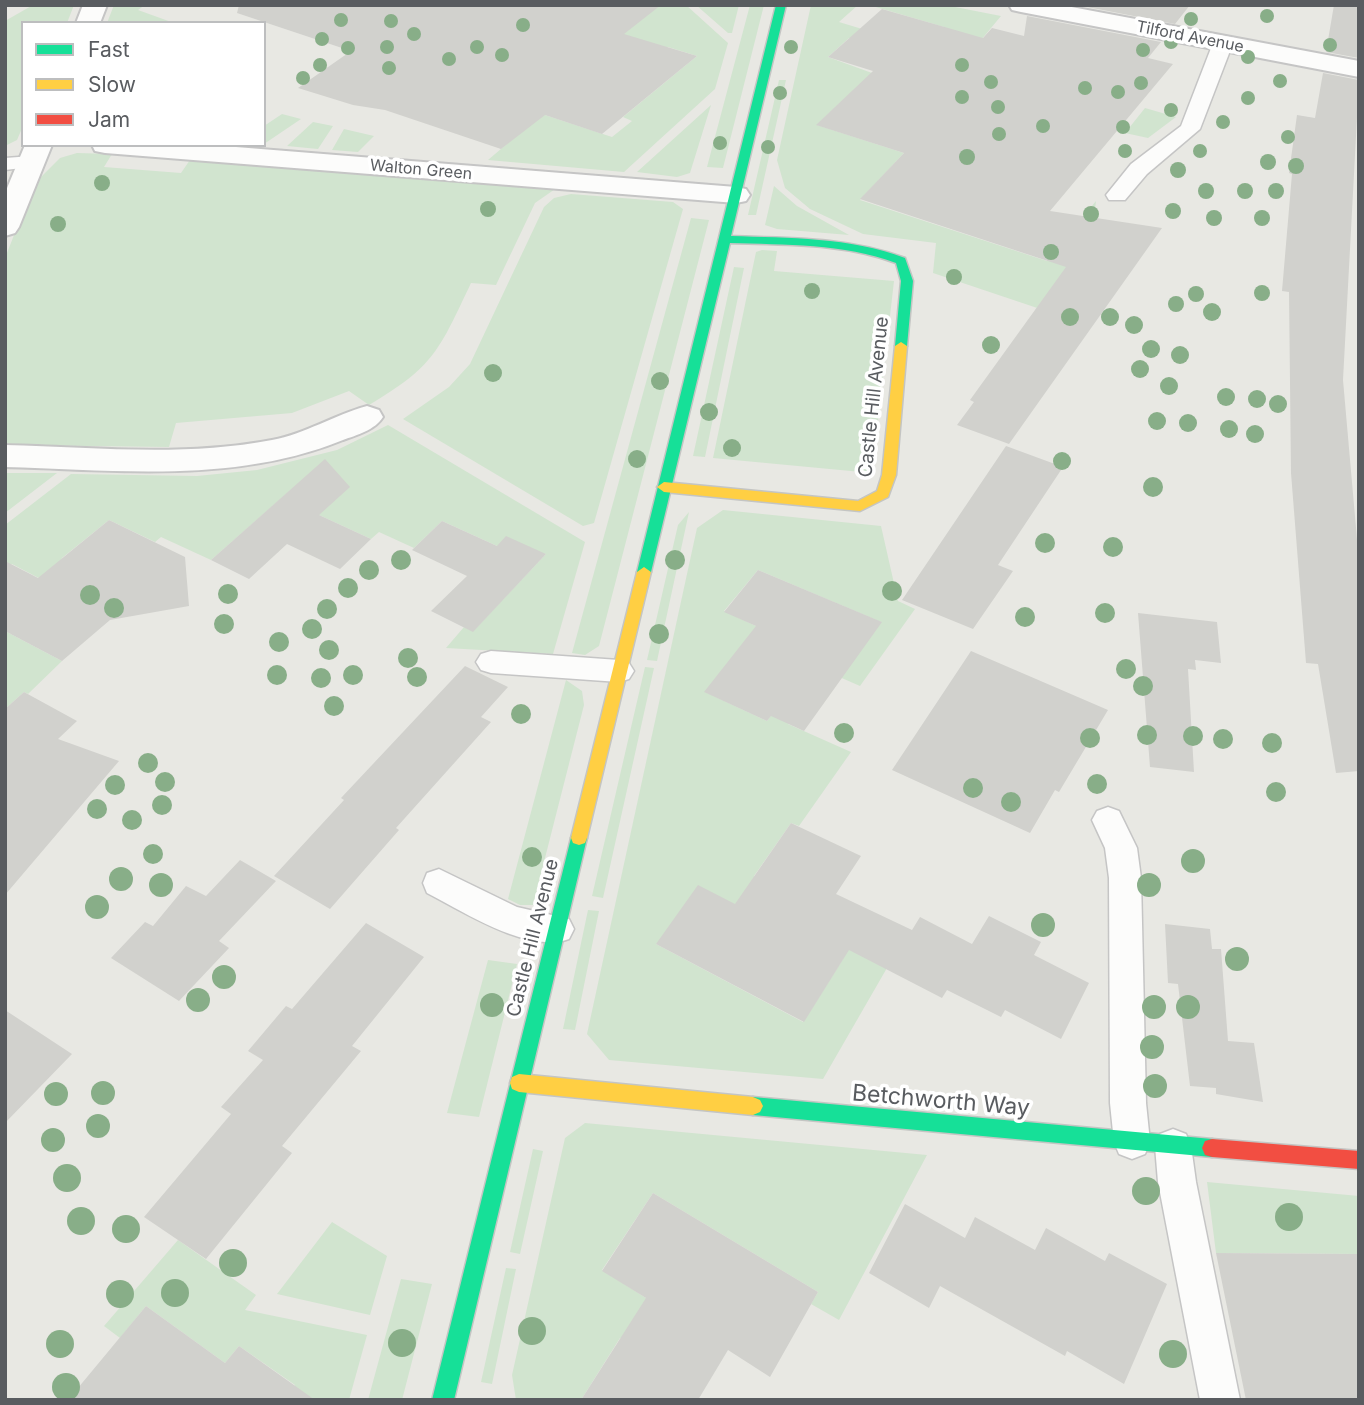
<!DOCTYPE html>
<html>
<head>
<meta charset="utf-8">
<style>
  body { margin:0 }
  #map { position:relative; width:1364px; height:1405px; overflow:hidden; background:#e8e8e3; font-family:Inter,sans-serif }
  canvas { display:block }
  .frame { position:absolute; inset:0; border:7px solid #595c60; pointer-events:none }
  .legend { position:absolute; left:21px; top:21px; width:245px; height:126px; box-sizing:border-box; background:#fff; border:2px solid #bdbebf; margin:0; padding:9px 12px; list-style:none; font-size:21px; color:#595c60 }
  .legend li { display:flex; align-items:center; gap:14px; height:35px }
  .legend b { width:35px; border:2px solid #bdbebf }
</style>
</head>
<body>
<div id="map">
<canvas width="1364" height="1405"></canvas>
<div class="frame"></div>
<ul class="legend">
<li><b style="height:9px;background:#16e098"></b>Fast</li>
<li><b style="height:9px;background:#ffcf43"></b>Slow</li>
<li><b style="height:9px;background:#f24e42"></b>Jam</li>
</ul>
</div>
<script>
const g = document.querySelector('canvas').getContext('2d');
g.lineJoin = 'round';
function paint(path, color) {
  g.fillStyle = color;
  g.fill(path, 'evenodd');
}
function stroke(path, color, width, dash) {
  g.strokeStyle = color;
  g.lineWidth = width;
  g.lineCap = dash ? 'butt' : 'round';
  g.setLineDash(dash || []);
  g.stroke(path);
}
function write(font, color, halo, rows, align = 'center') {
  g.font = font + ' Inter,sans-serif';
  g.lineWidth = 7;
  g.setLineDash([]);
  g.textBaseline = 'middle';
  g.strokeStyle = halo;
  g.fillStyle = color;
  for (const [text, x, y, turn = 0] of rows) {
    g.save();
    g.translate(x, y);
    g.rotate((+turn || 0) * Math.PI / 180);
    g.textAlign = isNaN(turn) ? turn : align;
    if (halo) g.strokeText(text, 0, 0);
    g.fillText(text, 0, 0);
    g.restore();
  }
}
const green = new Path2D(`
  M33,5H74L67,23H23V126L17,140L5,146V21Z
  M114,5H145L138,10L174,23H107Z
  M660,5H686L728,43L715,89L624,172L488,160L542,114L612,137L632,121L623,117L697,56L668,47L663,51L618,37Z
  M696,5H739L732,33H728Z
  M750,5H764L723,168L707,167Z
  M811,5H858L839,22L872,32L862,41L849,38L828,57L894,81L840,103L817,125L904,153L860,200L1047,261L1096,201L1082,317L1073,320L933,273L936,243L863,234L810,209L785,188L777,160Z
  M869,5H945L1001,16L976,46L944,27Z
  M779,80H786L756,215H748Z
  M711,105L690,173L677,177L637,172Z
  M1145,108L1176,117L1148,138L1125,133Z
  M282,114L301,119L264,144V126Z
  M313,122L333,126L318,149L287,146Z
  M344,129L374,136L358,152L332,150Z
  M77,153L112,154L104,167L181,173L192,157L558,187L535,203L496,285L471,283C439,350 435,366 369,405L349,391L292,413L176,423L169,447L5,445V258L29,197L39,179L60,158Z
  M774,186L797,206L849,235L777,229L765,225Z
  M571,194L673,202L683,209L594,523L583,526L403,419L449,387L470,364L544,207L554,198Z
  M691,218L709,220L599,646L585,655L572,653Z
  M762,250L777,251L774,271L894,281L872,473L713,458L756,252Z
  M734,267L744,268L705,457L693,456Z
  M388,425L585,542L553,654L446,648L464,627L473,631L546,554L497,546L442,521L414,548L379,532L371,539L319,515L292,489L211,560L161,537L155,542L109,520L62,558L52,585L12,564L5,570V525L71,474L197,476L257,470L337,450Z
  M5,473H57L5,513Z
  M723,510L881,526L898,601L915,609L860,686L805,662L881,622L758,570L724,611L773,634L705,692L767,721L803,673L820,681L788,724L851,752L799,826L791,823L754,876L773,886L656,944L803,1022L843,959L782,928L891,961L823,1079L609,1060L587,1034L697,528Z
  M689,512L657,661L647,660L678,525Z
  M5,631L62,661L28,694L24,692L5,709Z
  M645,667L654,668L603,898L592,896Z
  M566,680L582,691L584,705L533,905H520L508,899Z
  M588,910L599,911L575,1030L563,1029Z
  M488,960L517,964L479,1117L447,1113Z
  M585,1123L927,1155L839,1320L811,1304L818,1292L653,1193L602,1270L668,1312L643,1352L620,1338L581,1400H516L512,1375L565,1138Z
  M533,1149L543,1151L520,1254L510,1252Z
  M1207,1182L1359,1196V1254L1216,1253Z
  M332,1222L387,1256L370,1315L277,1294Z
  M178,1240L256,1295L245,1310L367,1335L349,1400H285L295,1385L239,1346L225,1363L146,1306L120,1338L104,1326Z
  M506,1268L516,1269L492,1384L481,1382Z
  M401,1279L432,1284L402,1400H368Z`);
const building = new Path2D(`
  M239,5H661L624,34L697,56L602,134L545,115L501,149L385,110L353,105L298,88L351,51L237,13Z
  M1077,5H1190L1175,24Z
  M1334,5H1359V58L1326,52Z
  M882,9L983,38L992,28L1024,36L1027,16L1161,42L1148,58L1173,64L1050,211L1162,228L1009,444L957,425L974,402L970,400L1066,267L860,199L904,153L816,125L873,71L828,57Z
  M1323,73L1359,80L1343,380L1359,562V771L1336,773L1318,664L1306,663L1291,473L1289,292L1282,291L1292,174L1289,173L1297,115L1315,118Z
  M1006,446L1063,467L998,565L1013,571L973,629L902,600Z
  M325,459L350,487L319,515L371,539L340,569L287,544L249,579L211,560Z
  M109,520L185,557L189,606L110,620L62,661L5,631V561L38,578Z
  M442,521L497,546L506,536L546,554L473,632L431,611L467,576L412,550Z
  M758,570L882,622L804,731L771,716L767,721L704,692L756,626L724,612Z
  M1138,613L1217,622L1221,663L1195,660L1196,670L1188,669L1194,772L1150,767Z
  M971,651L1108,710L1059,792L1055,790L1030,833L892,770Z
  M465,666L508,687L481,717L491,722L396,828L399,830L330,909L274,876L344,800L341,798Z
  M24,692L77,721L58,739L119,761L5,895V709Z
  M791,823L861,856L836,894L912,930L920,917L972,944L989,916L1041,942L1034,955L1089,983L1061,1039L1005,1010L1001,1017L947,990L942,998L849,950L804,1022L656,944L698,885L735,904Z
  M240,860L276,881L219,941L229,948L179,1001L111,958L145,922L153,926L186,886L206,896Z
  M366,923L424,957L352,1046L361,1051L282,1146L292,1153L206,1259L144,1217L231,1114L221,1107L263,1060L248,1051L286,1006L292,1009Z
  M1165,924L1210,929L1212,949H1221L1228,1041L1254,1043L1263,1102L1216,1094V1088L1190,1086L1178,984L1168,983Z
  M5,1010L72,1054L5,1123Z
  M653,1193L818,1292L770,1377L728,1350L698,1400H581L646,1298L602,1271Z
  M905,1204L965,1238L975,1217L1035,1250L1046,1228L1105,1261L1109,1253L1167,1284L1124,1384L1067,1351L1065,1356L940,1286L929,1308L869,1273Z
  M1216,1253L1359,1254V1400H1246Z
  M146,1306L225,1363L239,1346L315,1400H68Z`);
const lane = new Path2D(`
  M1223,37L1233,43L1200,129L1147,174L1125,200H1109L1106,195L1131,164L1181,126L1213,43Z
  M32,156L39,158L43,162L39,166L5,170V158Z
  M491,651L619,660L629,663L634,671L629,679L619,682L491,673L481,670L476,662L481,654Z
  M1108,807L1119,811L1137,848L1141,878L1146,1103L1150,1142L1145,1154L1132,1159L1119,1154L1114,1142L1110,1103L1109,878L1105,848L1092,820L1097,811Z
  M439,869L517,907L569,919L574,929L569,939C528,954 464,912 427,893L423,883L427,873Z
  M1173,1129L1186,1134L1191,1146L1196,1182L1240,1400H1200L1158,1182L1155,1146L1160,1134Z`);
const street = new Path2D(`
  M83,5H107L100,23H76Z
  M1009,5H1061L1359,61V77L1021,12L1012,10Z
  M25,145H52L19,227L15,233L5,236V193Z
  M92,145H211L736,187L746,189L750,195L746,201L736,203L105,153L95,151Z
  M367,406L379,410L383,417C375,430 357,435 343,440C235,484 118,470 5,467V445C93,447 184,457 272,440C305,434 334,415 367,406Z`);
const fast = new Path2D(`
  M776,5H786L731,236C790,238 849,237 905,258L913,281L907,346L901,350L895,346L901,281L896,263C843,243 785,245 730,243L651,572L644,577L637,572Z
  M579,831L585,833L587,838L454,1400H432L571,838L573,833Z
  M753,1097L1212,1139L1219,1141L1222,1148L1219,1155L1212,1157L753,1115L746,1112L743,1106L746,1100Z`);
const slow = new Path2D(`
  M901,342L907,346L896,475L888,497L860,511L664,492L657,487L664,482L858,501L877,491L882,475L895,346Z
  M644,567L651,572L587,838L585,843L579,845L573,843L571,838L637,572Z
  M519,1074L753,1097L760,1100L763,1106L760,1112L753,1115L519,1092L512,1089L510,1083L512,1077Z`);
const jam = new Path2D(`
  M1212,1139L1359,1151V1169L1212,1157L1205,1155L1202,1148L1205,1141Z`);
const trees = [
  [1267,16,7],
  [1191,19,7],
  [341,20,7],
  [391,21,7],
  [523,25,7],
  [414,34,7],
  [322,39,7],
  [1171,42,7],
  [1330,45,7],
  [387,47,7],
  [477,47,7],
  [791,47,7],
  [348,48,7],
  [1143,50,7],
  [502,55,7],
  [1248,57,7],
  [449,59,7],
  [320,65,7],
  [962,65,7],
  [389,68,7],
  [303,78,7],
  [1280,81,7],
  [991,82,7],
  [1141,83,7],
  [1085,88,7],
  [1118,92,7],
  [780,93,7],
  [962,97,7],
  [1248,98,7],
  [998,107,7],
  [1171,110,7],
  [1223,122,7],
  [1043,126,7],
  [1123,127,7],
  [999,134,7],
  [1288,137,7],
  [720,143,7],
  [768,147,7],
  [1125,151,7],
  [1200,151,7],
  [967,157,8],
  [1268,162,8],
  [1296,166,8],
  [1178,170,8],
  [102,183,8],
  [1206,191,8],
  [1245,191,8],
  [1276,191,8],
  [488,209,8],
  [1173,211,8],
  [1091,214,8],
  [1214,218,8],
  [1262,218,8],
  [58,224,8],
  [1051,252,8],
  [954,277,8],
  [812,291,8],
  [1262,293,8],
  [1196,294,8],
  [1176,304,8],
  [1212,312,9],
  [1070,317,9],
  [1110,317,9],
  [1134,325,9],
  [991,345,9],
  [1151,349,9],
  [1180,355,9],
  [1140,369,9],
  [493,373,9],
  [660,381,9],
  [1169,386,9],
  [1226,397,9],
  [1257,399,9],
  [1278,404,9],
  [709,412,9],
  [1157,421,9],
  [1188,423,9],
  [1229,429,9],
  [1255,434,9],
  [732,448,9],
  [637,459,9],
  [1062,461,9],
  [1153,487,10],
  [1045,543,10],
  [1113,547,10],
  [401,560,10],
  [675,560,10],
  [369,570,10],
  [348,588,10],
  [892,591,10],
  [228,594,10],
  [90,595,10],
  [114,608,10],
  [327,609,10],
  [1105,613,10],
  [1025,617,10],
  [224,624,10],
  [312,629,10],
  [659,634,10],
  [279,642,10],
  [329,650,10],
  [408,658,10],
  [1126,669,10],
  [277,675,10],
  [353,675,10],
  [417,677,10],
  [321,678,10],
  [1143,686,10],
  [334,706,10],
  [521,714,10],
  [844,733,10],
  [1147,735,10],
  [1193,736,10],
  [1090,738,10],
  [1223,739,10],
  [1272,743,10],
  [148,763,10],
  [165,782,10],
  [1097,784,10],
  [115,785,10],
  [973,788,10],
  [1276,792,10],
  [1011,802,10],
  [162,805,10],
  [97,809,10],
  [132,820,10],
  [153,854,10],
  [532,857,10],
  [1193,861,12],
  [121,879,12],
  [161,885,12],
  [1149,885,12],
  [97,907,12],
  [1043,925,12],
  [1237,959,12],
  [224,977,12],
  [198,1000,12],
  [492,1005,12],
  [1154,1007,12],
  [1188,1007,12],
  [1152,1047,12],
  [1155,1086,12],
  [103,1093,12],
  [56,1094,12],
  [98,1126,12],
  [53,1140,12],
  [67,1178,14],
  [1146,1191,14],
  [1289,1217,14],
  [81,1221,14],
  [126,1229,14],
  [233,1263,14],
  [175,1293,14],
  [120,1294,14],
  [532,1331,14],
  [402,1343,14],
  [60,1344,14],
  [1173,1354,14],
  [66,1387,14]
];
const farStreetnames = [
  ["Tilford Avenue",1190,37,11],
  ["Walton Green",421,170,5]
];
const streetNames = [
  ["Castle Hill Avenue",874,397,-84],
  ["Castle Hill Avenue",533,938,-76]
];
const nearStreetnames = [
  ["Betchworth Way",941,1101,5]
];
paint(green, '#d1e4cf');
paint(building, '#d1d1cd');
stroke(lane, '#c5c5c5', 3);
stroke(street, '#c5c5c5', 4);
stroke(fast, '#c4c5c3', 3);
stroke(slow, '#c4c5c3', 3);
stroke(jam, '#c4c5c3', 3);
paint(lane, '#fcfcfb');
paint(street, '#fcfcfb');
paint(fast, '#16e098');
paint(slow, '#ffcf43');
paint(jam, '#f24e42');
g.fillStyle = '#88ae88';
for (const [x, y, r] of trees) {
  g.beginPath();
  g.arc(x, y, r, 0, 2 * Math.PI);
  g.fill();
}
write('16px', '#595c60', '#fff', farStreetnames);
write('19px', '#595c60', '#fff', streetNames);
write('23px', '#595c60', '#fff', nearStreetnames);
</script>
</body>
</html>
